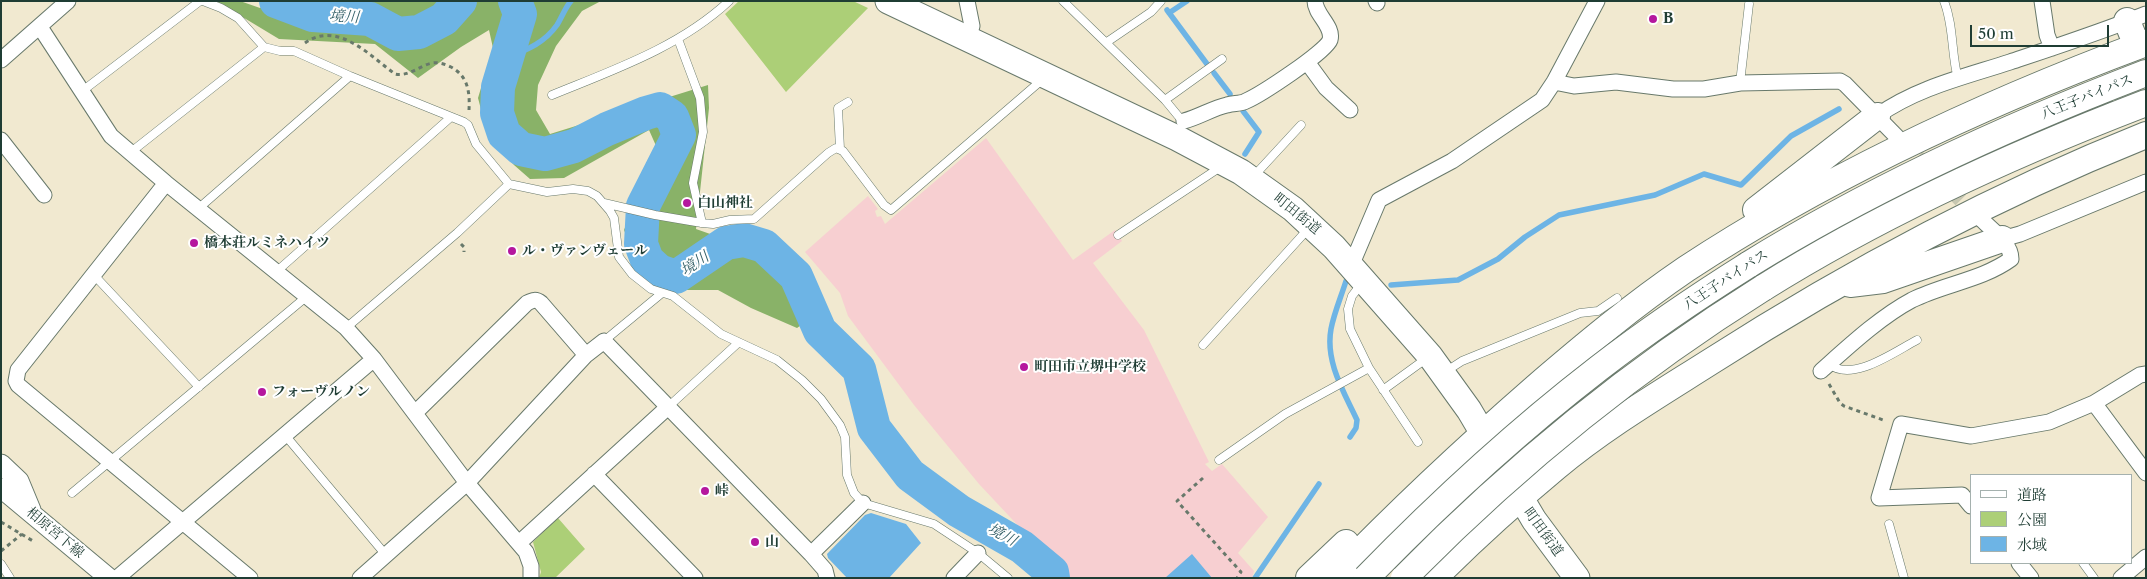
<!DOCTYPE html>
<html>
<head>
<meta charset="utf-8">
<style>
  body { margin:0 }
  #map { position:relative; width:2147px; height:579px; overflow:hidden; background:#f1e9d0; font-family:"Libre Caslon Text","Noto Serif JP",serif }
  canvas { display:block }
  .frame { position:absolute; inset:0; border:2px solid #1f3d34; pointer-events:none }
  .legend { position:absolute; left:1970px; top:474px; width:162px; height:90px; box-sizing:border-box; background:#fff; border:1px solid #a5b1ae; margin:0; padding:6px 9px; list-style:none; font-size:15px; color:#1f3d34 }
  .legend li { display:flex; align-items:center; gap:10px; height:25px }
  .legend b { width:25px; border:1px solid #a5b1ae }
  .scale { position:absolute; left:1970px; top:25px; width:139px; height:22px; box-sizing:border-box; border:2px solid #1f3d34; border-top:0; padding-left:6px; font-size:15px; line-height:18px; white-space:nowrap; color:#1f3d34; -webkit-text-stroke:4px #fff; paint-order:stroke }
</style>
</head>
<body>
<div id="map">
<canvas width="2147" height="579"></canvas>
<div class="frame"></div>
<ul class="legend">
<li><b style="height:6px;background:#fff"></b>道路</li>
<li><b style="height:14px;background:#accf77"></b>公園</li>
<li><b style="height:14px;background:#6db4e5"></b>水域</li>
</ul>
<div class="scale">50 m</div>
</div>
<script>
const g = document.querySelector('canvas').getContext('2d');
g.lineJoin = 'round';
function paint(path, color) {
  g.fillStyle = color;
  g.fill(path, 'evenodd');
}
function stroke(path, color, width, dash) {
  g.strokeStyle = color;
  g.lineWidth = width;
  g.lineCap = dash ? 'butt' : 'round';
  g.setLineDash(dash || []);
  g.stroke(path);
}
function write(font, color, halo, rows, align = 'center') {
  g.font = font + ' "Libre Caslon Text","Noto Serif JP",serif';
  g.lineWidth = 4;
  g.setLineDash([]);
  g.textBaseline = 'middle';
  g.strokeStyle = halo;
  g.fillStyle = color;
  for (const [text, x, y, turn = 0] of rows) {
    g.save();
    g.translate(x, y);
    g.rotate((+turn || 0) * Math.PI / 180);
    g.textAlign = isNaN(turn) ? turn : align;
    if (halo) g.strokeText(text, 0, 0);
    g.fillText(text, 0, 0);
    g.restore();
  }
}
const built = new Path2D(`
  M986,138L1073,260L1115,230L1122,241L1093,263L1144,330L1209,462L1205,464L1212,471L1222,464L1268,517L1238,553L1254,571L1252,578H1062L1040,549L979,484L914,405L848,316L840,293L805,252L868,196L878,209L875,211L877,217L881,216L885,224Z`);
const green = new Path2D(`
  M739,1H853L868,8L786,92L725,14Z
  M558,518L585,549L555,578H539L541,572L533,542Z`);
const forest = new Path2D(`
  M216,1H240L260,8L268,1H601L582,11L556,46L538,85L536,110L550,134L708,85L709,108L696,229L747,247L783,277L807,321L797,328L751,308L718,290H679L636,259L624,230L657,148L649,130L564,178L530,179L514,165L488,136L478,98L493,48L489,30L461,47L418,78L375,44L279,39Z`);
const water = new Path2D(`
  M871,513L906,524L921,543L889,578H847L828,558L827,554L865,515Z
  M1192,554L1212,578H1165Z`);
const stream = new Path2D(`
  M1167,10L1207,64
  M1169,13L1187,1
  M509,56C528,50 545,42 557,25C562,17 565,8 571,1
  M1214,73L1230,94
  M1243,111L1259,132L1245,154
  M1346,281C1341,297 1334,313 1331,329C1325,362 1344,392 1357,420L1356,428L1350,437
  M1391,285L1458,280L1498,259L1525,237L1559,215L1655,195L1704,174L1741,185L1791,136L1839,109
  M1255,578L1319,484`);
const river = new Path2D(`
  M276,1L313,15L370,19L398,34L419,32L444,19L460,1
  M515,1L520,14L498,87L497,113L504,134L521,149L545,154L574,146L607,129L646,113L660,109L672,117L679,135L643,206L641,244L647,260L659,271L676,277L726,243L744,240L764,246L796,276L820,331L859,369L874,428L910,475L959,511L1022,547L1052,572L1053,578`);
const minorTunnel = new Path2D(`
  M1901,141L1977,216`);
const path = new Path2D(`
  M305,43C337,20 369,55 395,74C408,77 419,66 432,63C439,62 445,64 451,67C468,76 470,92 469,110
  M461,244L464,247V252
  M1829,384L1840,403L1844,406L1886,421
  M1203,478L1177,501L1241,572L1237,578
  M1,522L33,541
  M1,551L22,534`);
const service = new Path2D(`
  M203,1L221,8L238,18L264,47L280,51H294L350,76L464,122L468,125L476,144L509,184L547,192L573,189L588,191L597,196L610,211L614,218L619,257L632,274L651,289L673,296L721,334L777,360L802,380L821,399L840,425L845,437L847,475L854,493L863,503L934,524L978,553L1008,578
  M1063,1L1165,100L1184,123
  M1944,1C1954,26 1951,53 1958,79
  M678,39L700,98L703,132L693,183L702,223
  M1107,42L1151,12L1161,1
  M1740,83L1749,4
  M81,92L200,1
  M552,95C613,70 680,47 729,1
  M1165,100L1222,59
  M840,149L838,108L848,102
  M131,152L264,47
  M1253,177L1301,125
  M604,203L655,215L702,223L713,224L730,220L754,219L828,153L836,148L843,151L884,205L891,210L1043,79
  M199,208L350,76
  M1118,235L1222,166
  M276,272L451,117
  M93,274L199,387
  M1362,283L1352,296L1348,309L1350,329L1369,368L1418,442
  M346,328L457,233L509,184
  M604,341L662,293
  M1203,345L1309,228
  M1829,364C1852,383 1894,352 1917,340
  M1445,372L1462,361L1580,313L1598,311L1617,298
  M1383,390L1427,358
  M668,407L738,343
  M285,435L385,554
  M1219,460L1285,414L1369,368
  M72,493L306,297
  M1889,524L1904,578
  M2083,563L2094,578
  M1,564L10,578`);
const minor = new Path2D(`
  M967,1L972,26L968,39
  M1376,1L1377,3
  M2042,1L2047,35L2052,48
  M40,27L111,136L166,183L346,328L374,359L467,483L526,552L531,566V578
  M1,60L68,1
  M1307,62L1326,88L1350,110
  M1554,82L1574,86L1616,82L1673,89H1704L1740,83L1840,81L1845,84L1897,137
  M1877,116C1916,88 1964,77 2010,62C2055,47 2101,32 2146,14
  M1184,121C1199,117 1213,108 1227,105C1234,103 1241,104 1246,101C1260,95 1326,52 1330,40C1334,26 1315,15 1315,1
  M1,140L44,195
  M166,183L18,370L16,381L18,385L250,578
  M2002,239L2020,234L2146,182
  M1351,266L1379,200L1452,161L1542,100L1554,82L1597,1
  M1821,371C1848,347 1880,317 1912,300C1944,284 1982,280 2011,259C2011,243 1993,231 1982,220
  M2094,403L2146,473
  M416,412L527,303C533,300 536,299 541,303L586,355
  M594,474L695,578
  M1971,506L1962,495L1879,498L1901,424L1971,436L2049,422L2094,403L2140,375L2146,374
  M519,543L668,407
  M811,554L863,503
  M2019,563L2031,578
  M117,578L374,359
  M360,578L467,483L586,355L604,341L811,554L825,570L827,578
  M954,578L978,553
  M2121,578L2146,557`);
const tertiary = new Path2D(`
  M1,464L19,481L31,510
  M1,488L109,578`);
const primary = new Path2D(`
  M888,1L1177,138L1241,172L1293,209L1334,247L1430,356L1469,410L1534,520L1577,578`);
const trunk = new Path2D(`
  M2127,21L2137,46
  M1756,210L1877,116
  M1748,265C1874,187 2008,126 2146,73
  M1850,284L1883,280L2002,239
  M1763,288C1883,213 2013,154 2146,103
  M1309,578L1346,543
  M1334,578C1398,512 1465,449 1535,388C1584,346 1633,305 1686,269C1829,175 1985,103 2146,43
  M1434,578C1473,539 1514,502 1556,467C1604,427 1658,395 1710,362C1849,273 1993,196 2146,135`);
const trunkBridge = new Path2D(`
  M1366,578C1439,503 1516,432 1599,368C1647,331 1697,297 1748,265
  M1404,578C1512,468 1632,370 1763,288`);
const markers = [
  [1653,19,5,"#b5179e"],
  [687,203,5,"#b5179e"],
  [194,243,5,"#b5179e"],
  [512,251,5,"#b5179e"],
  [1024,367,5,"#b5179e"],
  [262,392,5,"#b5179e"],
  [705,491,5,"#b5179e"],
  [755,542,5,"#b5179e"]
];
const poiNames = [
  ["B",1663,19],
  ["白山神社",697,203],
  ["橋本荘ルミネハイツ",204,243],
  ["ル・ヴァンヴェール",522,251],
  ["町田市立堺中学校",1034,367],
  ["フォーヴルノン",272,392],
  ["峠",715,491],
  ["山",765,542]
];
const streetNames = [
  ["八王子バイパス",2087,97,-22],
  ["町田街道",1297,214,39],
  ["八王子バイパス",1726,280,-33],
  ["町田街道",1543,532,54],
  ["相原宮下線",55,533,40]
];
const waterNames = [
  ["境川",344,17,4],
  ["境川",695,264,-34],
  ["境川",1002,535,29]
];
paint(built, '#f7cfd1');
paint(green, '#accf77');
paint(forest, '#89b268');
paint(water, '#6db4e5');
stroke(stream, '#6db4e5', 5.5);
stroke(river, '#6db4e5', 34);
stroke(minorTunnel, '#c7c7b1', 15, [15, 8]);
stroke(service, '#68796b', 9);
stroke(minor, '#68796b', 17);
stroke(tertiary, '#68796b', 21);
stroke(primary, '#68796b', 27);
stroke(trunk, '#68796b', 28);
stroke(path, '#68796b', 3, [4, 4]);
stroke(service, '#fff', 8);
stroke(minor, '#fff', 15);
stroke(tertiary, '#fff', 19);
stroke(primary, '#fff', 25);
stroke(trunk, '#fff', 26);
stroke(trunkBridge, '#68796b', 28, []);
stroke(trunkBridge, '#fff', 26);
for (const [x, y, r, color] of markers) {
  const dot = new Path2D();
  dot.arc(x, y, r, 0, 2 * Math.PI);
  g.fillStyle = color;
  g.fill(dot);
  stroke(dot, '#fff', 2);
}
write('bold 14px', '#1f3d34', '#fff', poiNames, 'left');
write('14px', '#1f3d34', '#fff', streetNames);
write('italic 15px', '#366169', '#fff', waterNames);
</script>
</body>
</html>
